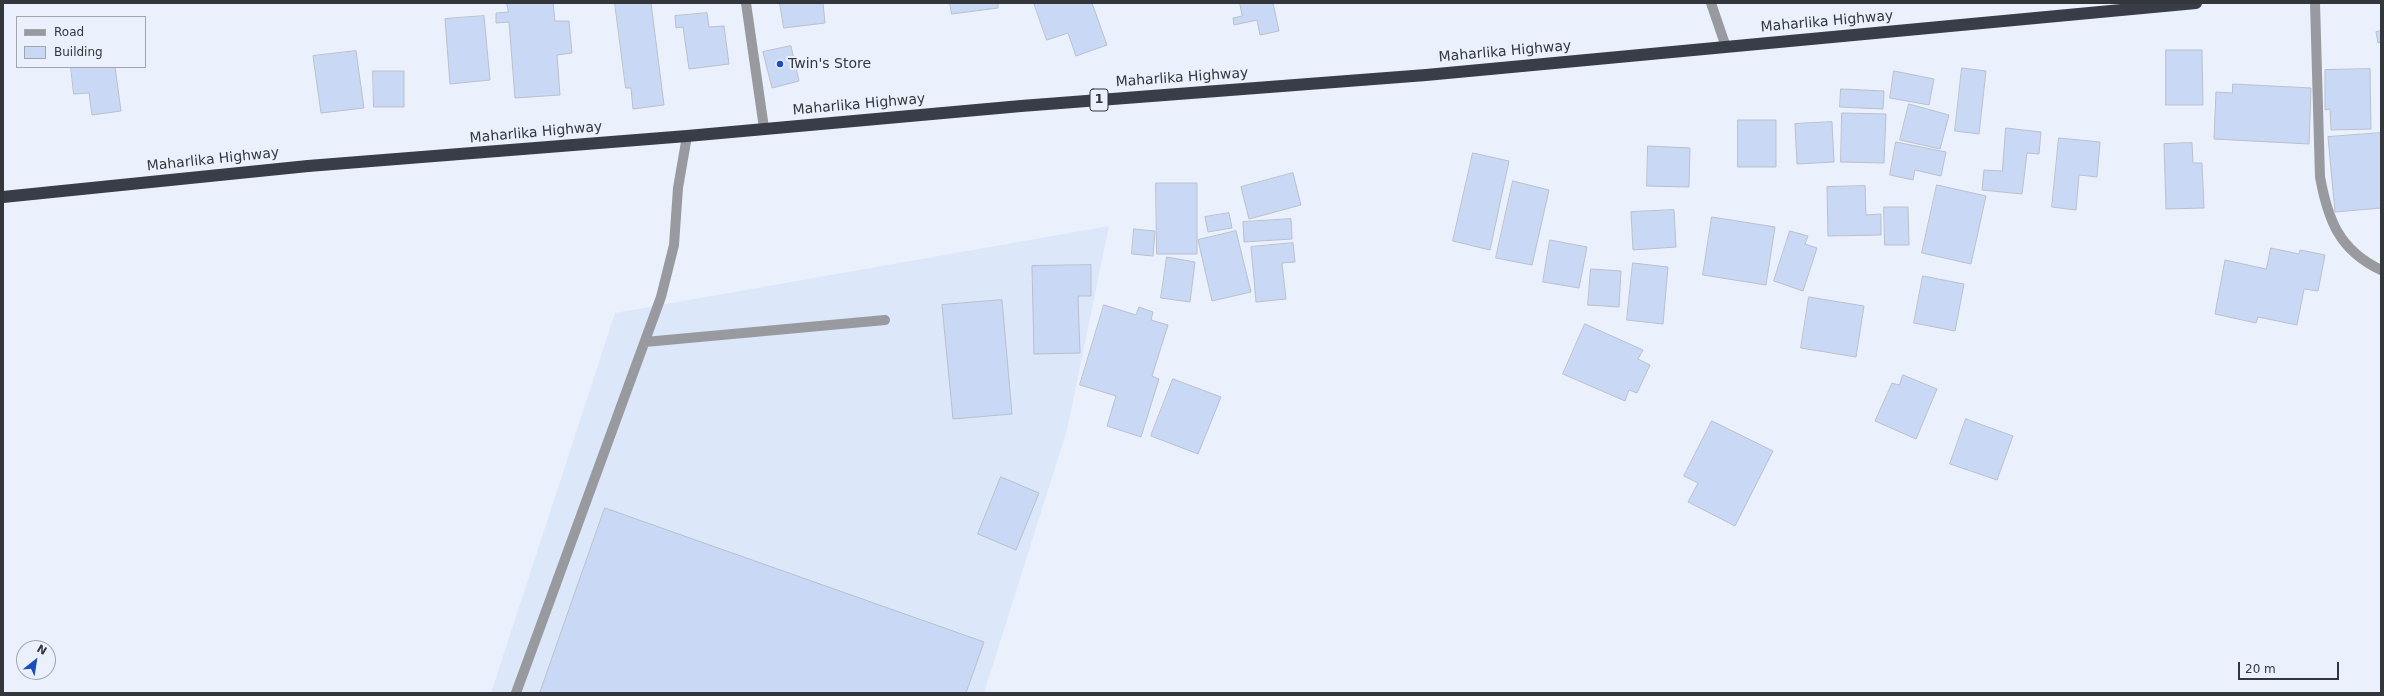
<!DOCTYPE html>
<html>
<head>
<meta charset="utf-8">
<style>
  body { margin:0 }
  #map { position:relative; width:2384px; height:696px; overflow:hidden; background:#eaf1fd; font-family:"DejaVu Sans",sans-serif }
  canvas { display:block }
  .frame { position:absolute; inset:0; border:4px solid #33363a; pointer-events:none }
  .legend { position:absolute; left:16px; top:16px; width:130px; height:52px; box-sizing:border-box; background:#eaf1fd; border:1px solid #a1a6af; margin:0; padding:5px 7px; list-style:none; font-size:12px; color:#33363a }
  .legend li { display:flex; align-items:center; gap:8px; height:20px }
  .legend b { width:20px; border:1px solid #a1a6af }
  .north { position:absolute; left:16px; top:640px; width:40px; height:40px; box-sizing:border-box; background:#eaf1fd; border:1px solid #a1a6af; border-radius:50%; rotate:30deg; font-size:11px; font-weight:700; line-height:16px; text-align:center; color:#33363a }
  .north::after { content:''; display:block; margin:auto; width:14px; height:18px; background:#1e4dbb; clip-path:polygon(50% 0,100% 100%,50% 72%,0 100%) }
  .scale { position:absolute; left:2238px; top:662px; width:101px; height:18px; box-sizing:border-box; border:2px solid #33363a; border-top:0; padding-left:5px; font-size:12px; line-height:14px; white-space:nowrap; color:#33363a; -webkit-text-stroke:3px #eaf1fd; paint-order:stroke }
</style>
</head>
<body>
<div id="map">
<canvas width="2384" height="696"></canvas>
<div class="frame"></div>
<ul class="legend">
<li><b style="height:5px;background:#989aa0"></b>Road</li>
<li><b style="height:11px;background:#c9d8f4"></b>Building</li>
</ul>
<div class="north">N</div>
<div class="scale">20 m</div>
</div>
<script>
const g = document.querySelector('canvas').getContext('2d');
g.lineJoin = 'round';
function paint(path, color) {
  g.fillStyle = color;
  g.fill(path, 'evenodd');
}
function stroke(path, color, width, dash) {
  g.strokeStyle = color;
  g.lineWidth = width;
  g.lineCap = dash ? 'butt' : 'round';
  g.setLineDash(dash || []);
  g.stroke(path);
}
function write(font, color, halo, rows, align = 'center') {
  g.font = font + ' "DejaVu Sans",sans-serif';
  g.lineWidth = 4;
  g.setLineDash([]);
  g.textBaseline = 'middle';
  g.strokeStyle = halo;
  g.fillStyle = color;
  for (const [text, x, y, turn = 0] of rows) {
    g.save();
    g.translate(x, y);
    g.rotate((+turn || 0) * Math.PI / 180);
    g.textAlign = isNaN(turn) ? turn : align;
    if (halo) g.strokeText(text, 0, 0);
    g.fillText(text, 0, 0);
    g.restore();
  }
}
const built = new Path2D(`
  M1109,226L1067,430L984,693H491L615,313Z`);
const building = new Path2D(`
  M507,3H553L555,21H569L572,53L557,55L560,95L515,98L509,22L496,23V13L508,12Z
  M615,3H651L664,105L633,109L631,88H626Z
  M780,3H823L825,23L784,28Z
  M950,3H998V8L952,14Z
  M1034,3H1092L1107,45L1076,56L1068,33L1047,40Z
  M1240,3H1273L1279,31L1260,35L1257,20L1234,25L1233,18L1242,16Z
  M707,13L709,27L724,26L729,64L689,69L683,27L676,28L675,16Z
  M484,16L490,80L450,84L445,19Z
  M2381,31V42L2378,43L2376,32Z
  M791,46L799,81L772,88L763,52Z
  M2166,50H2202L2203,105H2166Z
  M356,51L364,108L321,113L313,56Z
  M71,67H115L121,111L92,115L89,93L74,94Z
  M1962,68L1986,71L1979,134L1955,131Z
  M2370,69L2371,129L2331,130L2330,109L2325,110V70Z
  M373,71H404V107H374Z
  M1894,71L1934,79L1929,105L1890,98Z
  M2233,84L2311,88L2309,144L2214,139L2216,92L2232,93Z
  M1841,89L1884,91L1883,109L1840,107Z
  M1909,104L1949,115L1940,149L1900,140Z
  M1842,113L1886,114L1884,163L1841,162Z
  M1738,120H1776V167H1738Z
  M1832,122L1834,162L1797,164L1795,124Z
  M2006,128L2041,132L2039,154L2027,153L2022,194L1982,190L1984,170L2002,171Z
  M2381,133V208L2335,212L2328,137Z
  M2059,138L2100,142L2097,177L2079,175L2076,210L2052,207Z
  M1896,142L1946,152L1941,176L1915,170L1913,180L1890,175Z
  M2192,143L2193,163H2202L2204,208L2166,209L2164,144Z
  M1648,146L1690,148L1689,187L1647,186Z
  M1473,153L1509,161L1490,250L1453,241Z
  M1293,173L1301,205L1249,219L1241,187Z
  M1513,181L1549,190L1532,265L1496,258Z
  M1156,183H1197V254H1157Z
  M1937,185L1986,196L1971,264L1922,253Z
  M1865,186L1866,215L1881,214V235L1828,236L1827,187Z
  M1884,207H1908L1909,245H1885Z
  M1674,210L1676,247L1633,250L1631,212Z
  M1229,213L1232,228L1208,232L1205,217Z
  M1712,217L1775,227L1766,285L1703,275Z
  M1291,219L1292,239L1244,242L1243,222Z
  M1134,229L1155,231L1153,256L1132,254Z
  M1236,231L1251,292L1212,301L1198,240Z
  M1790,231L1808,236L1805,244L1817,248L1803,291L1774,281Z
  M1550,240L1587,247L1579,288L1543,282Z
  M1293,243L1295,262L1282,263L1286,299L1256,302L1251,247Z
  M2271,248L2299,254L2300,250L2325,255L2318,291L2304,289L2297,325L2258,317L2256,323L2215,314L2225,260L2266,269Z
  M1167,257L1195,262L1190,302L1161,298Z
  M1633,263L1668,267L1663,324L1627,320Z
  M1091,265V296H1078L1080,353L1034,354L1032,266Z
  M1591,269L1621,271L1619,307L1588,305Z
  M1923,276L1964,284L1955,331L1914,323Z
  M1809,297L1864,306L1856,357L1801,348Z
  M1002,300L1012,414L953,419L942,305Z
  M1104,305L1136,315L1139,307L1153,312L1151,320L1168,325L1152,376L1159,379L1141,437L1107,426L1116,396L1080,385Z
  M1585,324L1643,350L1638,359L1650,365L1637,393L1629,390L1625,401L1563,374Z
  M1903,375L1937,389L1916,439L1875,421L1892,383L1899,385Z
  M1173,379L1221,397L1198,454L1151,436Z
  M1966,419L2013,436L1997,480L1950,464Z
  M1712,421L1773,451L1735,526L1688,502L1698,483L1684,476Z
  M1001,477L1039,493L1016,550L978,534Z
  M605,508L984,642L966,693H540Z`);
const minor = new Path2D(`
  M746,3L764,128
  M1711,3L1726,47
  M2315,3L2320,177C2328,220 2339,250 2381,270
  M645,342L885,320
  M516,693L661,297L674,245L678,188L687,136`);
const highway = new Path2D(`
  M3,197L308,166L687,136L1021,106L1426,75L2196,3`);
const markers = [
  [780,64,4,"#1e4dbb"]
];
const shields = [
  [1099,100,18]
];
const shieldNames = [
  ["1",1099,100]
];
const streetNames = [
  ["Maharlika Highway",1827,22,-5],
  ["Maharlika Highway",1505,52,-5],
  ["Maharlika Highway",1182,78,-4],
  ["Maharlika Highway",859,105,-5],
  ["Maharlika Highway",536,133,-5],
  ["Maharlika Highway",213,160,-6]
];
const poiNames = [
  ["Twin's Store",788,64]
];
paint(built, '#dde7fa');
paint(building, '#c9d8f4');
stroke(building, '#b9c0cc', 1);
stroke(minor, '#989aa0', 10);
stroke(highway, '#383d47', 12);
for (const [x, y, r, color] of markers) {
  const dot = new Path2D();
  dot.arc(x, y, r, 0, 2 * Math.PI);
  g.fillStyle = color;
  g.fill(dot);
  stroke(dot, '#eaf1fd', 1.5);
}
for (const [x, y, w] of shields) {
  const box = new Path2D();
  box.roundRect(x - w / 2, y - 11, w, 22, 3);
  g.fillStyle = '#eaf1fd';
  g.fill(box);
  stroke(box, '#33363a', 1);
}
write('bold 13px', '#33363a', null, shieldNames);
write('14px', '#33363a', '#eaf1fd', streetNames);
write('14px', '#33363a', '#eaf1fd', poiNames, 'left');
</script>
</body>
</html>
